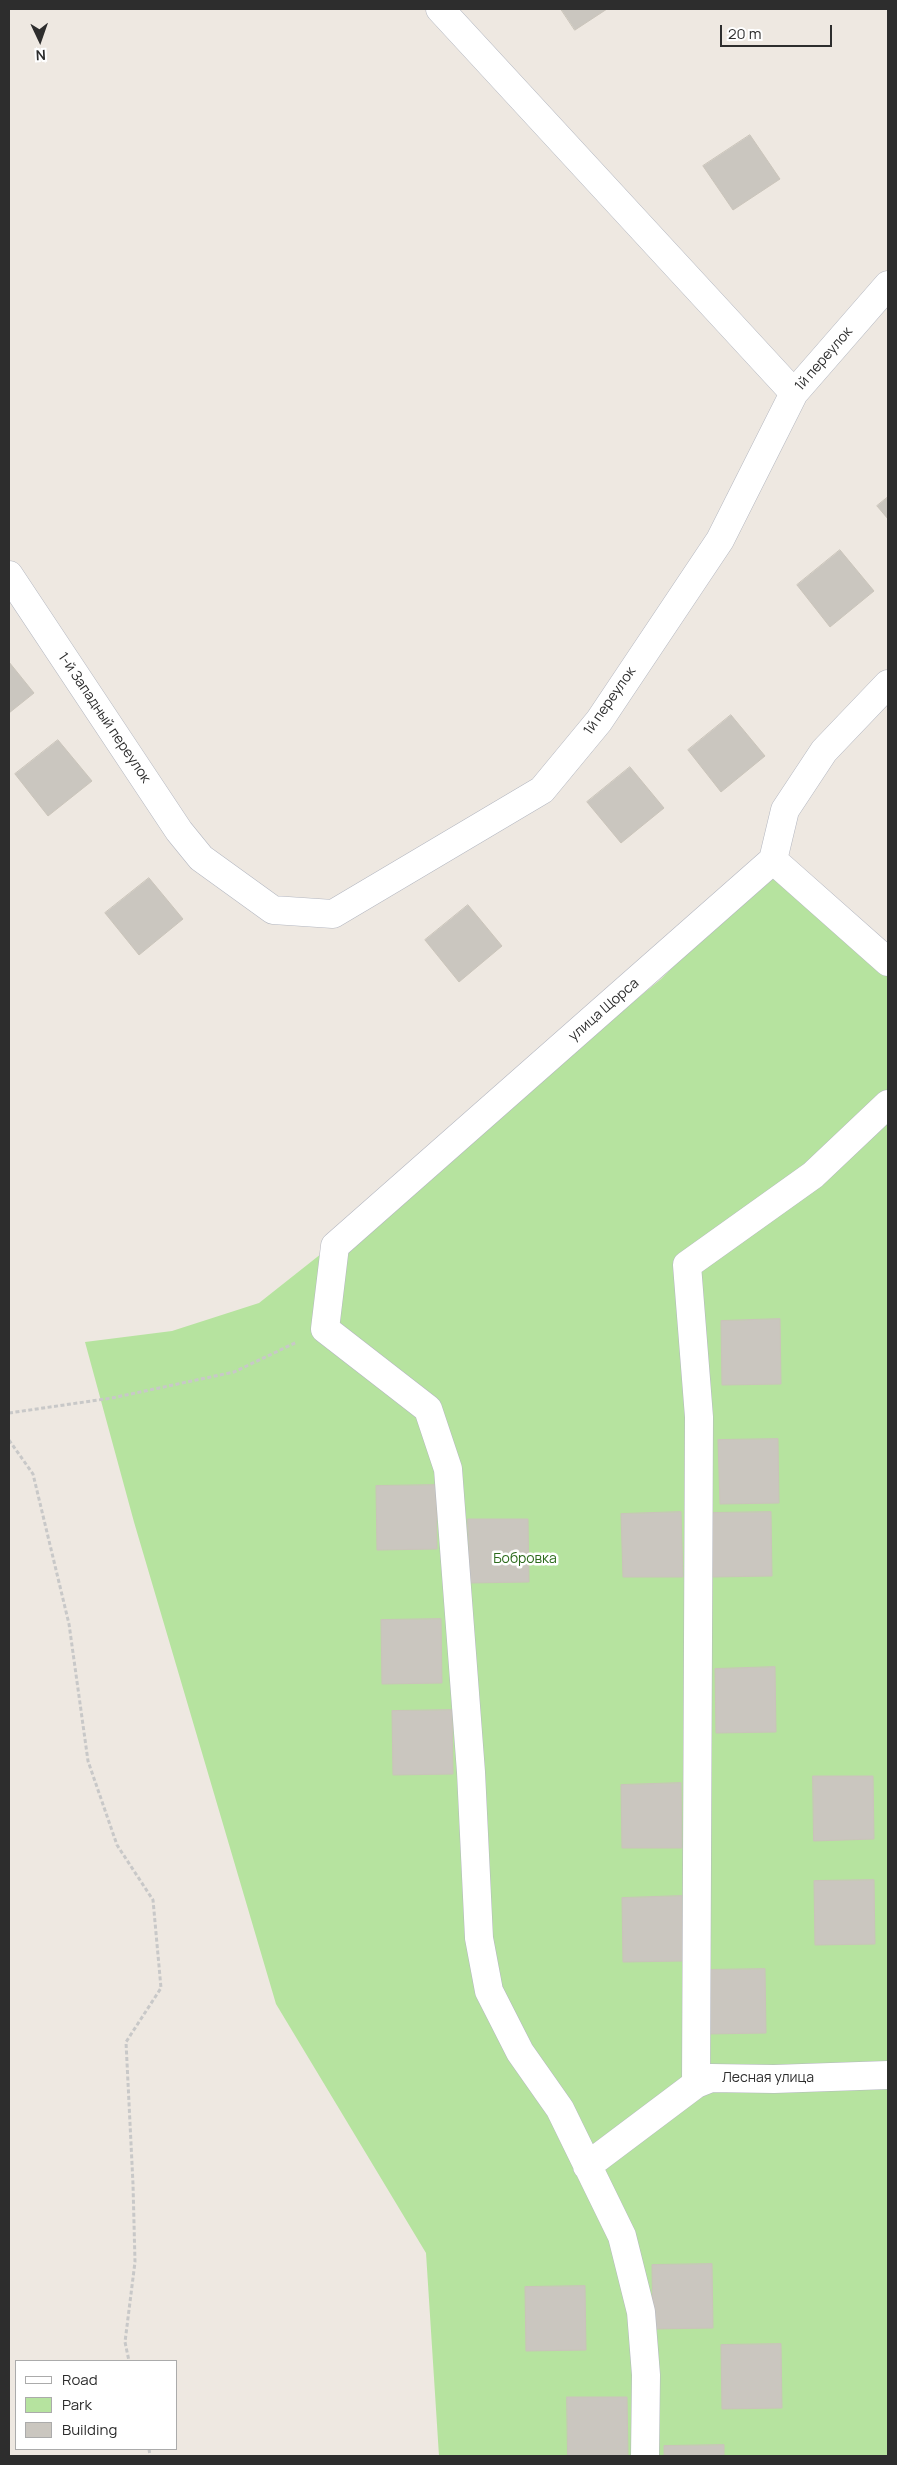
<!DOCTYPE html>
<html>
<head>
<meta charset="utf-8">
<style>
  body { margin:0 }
  #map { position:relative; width:897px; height:2465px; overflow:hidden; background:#eee8e1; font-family:Manrope,sans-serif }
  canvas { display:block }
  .frame { position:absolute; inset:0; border:10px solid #2d2d2d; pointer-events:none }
  .legend { position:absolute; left:15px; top:2360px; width:162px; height:90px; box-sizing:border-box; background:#fff; border:1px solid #ababab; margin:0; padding:6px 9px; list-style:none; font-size:15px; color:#2d2d2d }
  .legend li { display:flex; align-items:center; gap:10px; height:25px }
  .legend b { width:25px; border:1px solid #ababab }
  .north { position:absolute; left:15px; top:15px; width:50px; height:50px; -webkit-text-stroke:4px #fff; paint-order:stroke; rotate:177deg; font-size:14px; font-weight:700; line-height:20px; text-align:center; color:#2d2d2d }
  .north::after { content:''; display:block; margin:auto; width:18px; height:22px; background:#2d2d2d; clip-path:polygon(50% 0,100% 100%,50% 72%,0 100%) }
  .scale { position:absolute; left:720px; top:25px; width:112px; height:22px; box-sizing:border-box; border:2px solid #2d2d2d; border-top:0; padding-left:6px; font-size:15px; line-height:18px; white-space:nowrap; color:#2d2d2d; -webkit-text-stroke:4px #fff; paint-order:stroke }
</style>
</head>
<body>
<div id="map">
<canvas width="897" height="2465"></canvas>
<div class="frame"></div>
<ul class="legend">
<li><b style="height:6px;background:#fff"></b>Road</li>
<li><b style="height:14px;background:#b6e39f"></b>Park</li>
<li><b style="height:14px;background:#cac6bf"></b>Building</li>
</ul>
<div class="north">N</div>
<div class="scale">20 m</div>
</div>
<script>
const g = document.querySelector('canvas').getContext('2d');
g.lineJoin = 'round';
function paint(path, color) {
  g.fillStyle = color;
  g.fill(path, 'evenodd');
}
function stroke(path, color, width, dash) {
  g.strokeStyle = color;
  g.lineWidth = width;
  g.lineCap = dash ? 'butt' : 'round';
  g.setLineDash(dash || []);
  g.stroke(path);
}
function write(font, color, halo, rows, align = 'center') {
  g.font = font + ' Manrope,sans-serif';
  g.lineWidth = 5;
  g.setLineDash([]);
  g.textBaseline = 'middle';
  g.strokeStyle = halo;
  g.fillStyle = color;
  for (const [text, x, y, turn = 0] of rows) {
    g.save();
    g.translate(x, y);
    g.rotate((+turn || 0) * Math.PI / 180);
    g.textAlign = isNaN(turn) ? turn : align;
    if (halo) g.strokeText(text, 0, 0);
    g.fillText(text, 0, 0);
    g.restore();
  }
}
const green = new Path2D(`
  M779,860L888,965V2456H439L426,2253L276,2004L134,1522L85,1342L172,1331L259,1303L470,1136L661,979Z`);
const building = new Path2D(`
  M561,9H607L575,30Z
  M750,135L780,179L733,210L703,166Z
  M888,497V519L877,506Z
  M840,550L874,591L830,627L797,585Z
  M9,662L34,693L9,713Z
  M731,715L765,756L721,792L688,750Z
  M58,740L92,781L48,816L15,774Z
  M630,767L664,808L621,843L587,802Z
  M149,878L183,919L139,955L105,913Z
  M468,905L502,946L459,982L425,940Z
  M780,1319L781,1384L722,1385L721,1321Z
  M778,1439L779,1503L720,1504L718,1440Z
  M436,1485L437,1549L377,1550L376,1486Z
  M681,1512L683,1577H623L621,1514Z
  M771,1512L772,1576L713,1577L711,1513Z
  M468,1519H528L529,1582L469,1583Z
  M441,1619L442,1683L382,1684L381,1620Z
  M775,1667L776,1732L716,1733L715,1669Z
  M452,1710L453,1774L393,1775L392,1711Z
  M813,1776H873L874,1839L814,1841Z
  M681,1783L682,1848H622L621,1785Z
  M874,1880L875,1944L815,1945L814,1881Z
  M682,1896L683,1961L623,1962L622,1898Z
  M765,1969L766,2033L707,2034L705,1970Z
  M712,2264L713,2328L653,2329L652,2265Z
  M585,2286L586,2350L526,2351L525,2287Z
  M781,2344L782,2408L722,2409L721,2345Z
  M567,2397H627L628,2456H568Z
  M724,2445V2456H664V2446Z`);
const path = new Path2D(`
  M9,1413L112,1398L234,1372L297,1342
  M9,1440L33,1474L69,1624L88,1761L117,1845L153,1900L161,1988L126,2042L133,2184L135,2262L125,2342L129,2361
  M149,2449L150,2456`);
const minor = new Path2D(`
  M440,9L794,393
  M9,575L179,831L201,858L273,910L333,914L542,790L599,721L720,540L794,393L888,285
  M773,860L888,962
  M696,2084L699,1417L687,1265L813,1175L888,1104
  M587,2166L696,2084L711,2078L774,2079L888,2075
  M645,2456L646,2375L641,2312L622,2236L560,2109L520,2052L489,1991L479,1938L471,1772L448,1469L428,1409L325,1329L335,1246L773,860L785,810L824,751L888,684`);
const streetNames = [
  ["1й переулок",824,359,-49],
  ["1й переулок",610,701,-55],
  ["1-й Западный переулок",104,718,56],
  ["улица Щорса",604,1010,-41],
  ["Лесная улица",768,2078]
];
const parkNames = [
  ["Бобровка",525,1559]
];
paint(green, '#b6e39f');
paint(building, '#cac6bf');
stroke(building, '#cac4ba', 1);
stroke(minor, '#b4b7c0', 29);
stroke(path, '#c8c8c8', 3, [4, 2.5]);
stroke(minor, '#fff', 28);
write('14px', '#2d2d2d', '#fff', streetNames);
write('14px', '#2d6b1d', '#fff', parkNames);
</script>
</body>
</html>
